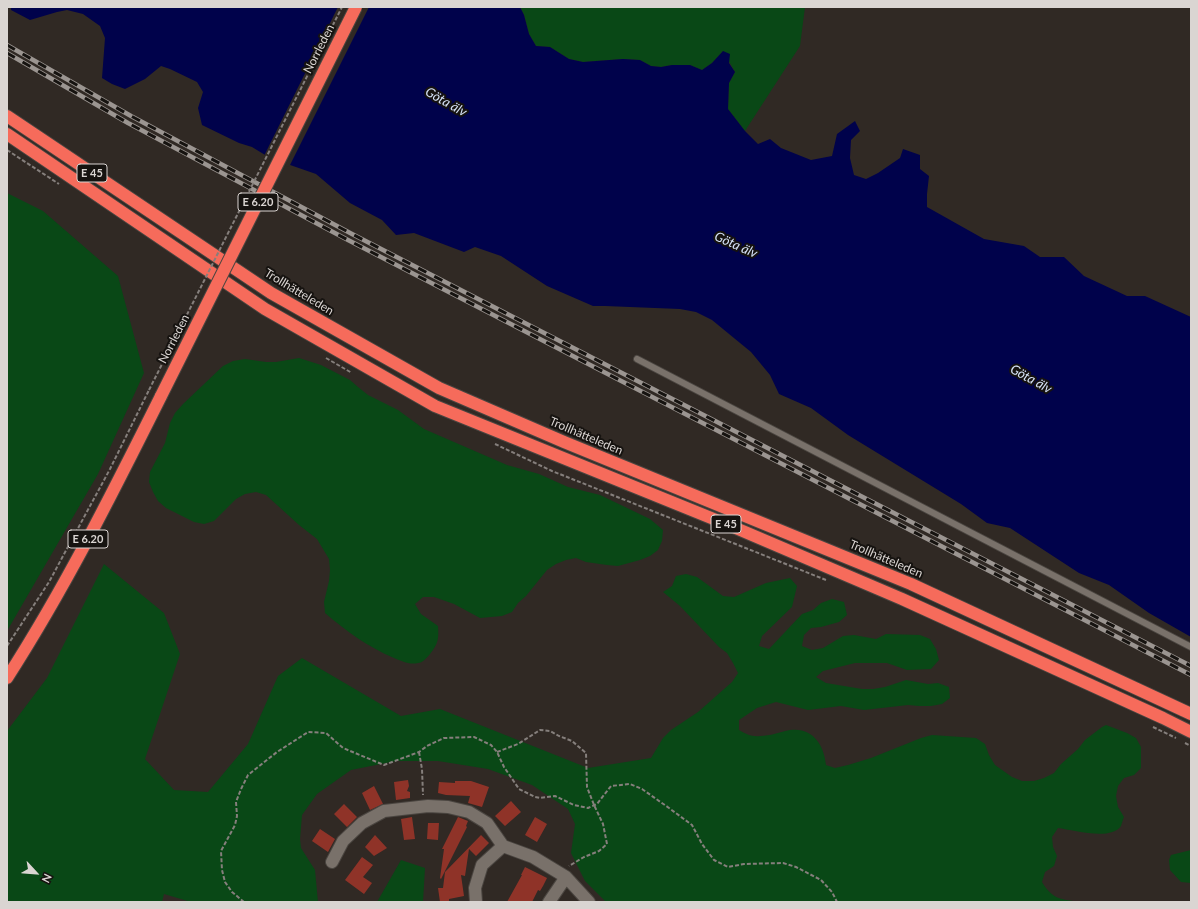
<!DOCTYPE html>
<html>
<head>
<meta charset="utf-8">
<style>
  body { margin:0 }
  #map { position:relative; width:1198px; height:909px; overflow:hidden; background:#302924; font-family:Lato,sans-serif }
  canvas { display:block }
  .frame { position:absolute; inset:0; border:8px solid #dad5d2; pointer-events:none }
  .north { position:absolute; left:16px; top:853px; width:40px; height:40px; -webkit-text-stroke:3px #161310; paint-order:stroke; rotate:116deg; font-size:11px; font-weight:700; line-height:16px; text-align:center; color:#dad5d2 }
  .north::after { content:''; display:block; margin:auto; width:14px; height:18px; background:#dad5d2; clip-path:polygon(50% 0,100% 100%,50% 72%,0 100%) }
</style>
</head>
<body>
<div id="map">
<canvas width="1198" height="909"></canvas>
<div class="frame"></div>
<div class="north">N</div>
</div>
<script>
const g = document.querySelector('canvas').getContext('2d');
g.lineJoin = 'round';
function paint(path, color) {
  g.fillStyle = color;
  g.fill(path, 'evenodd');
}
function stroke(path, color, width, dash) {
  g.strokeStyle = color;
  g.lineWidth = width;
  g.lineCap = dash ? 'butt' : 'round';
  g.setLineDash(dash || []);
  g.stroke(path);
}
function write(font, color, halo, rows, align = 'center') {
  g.font = font + ' Lato,sans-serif';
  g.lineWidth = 4;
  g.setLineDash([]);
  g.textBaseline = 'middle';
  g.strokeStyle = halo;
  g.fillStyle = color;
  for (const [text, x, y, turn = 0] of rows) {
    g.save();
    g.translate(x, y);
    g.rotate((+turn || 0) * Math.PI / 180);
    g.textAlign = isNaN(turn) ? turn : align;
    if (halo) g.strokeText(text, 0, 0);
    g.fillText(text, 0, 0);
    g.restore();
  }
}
const green = new Path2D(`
  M520,7H805L800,46L745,131L728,109L729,83L735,72L723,51L712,63L702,70L690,65H672L661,67L651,66L640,60L623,59L583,62L569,59L550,47L536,46L529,34L524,15Z
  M7,193L43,211L118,276L144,373L98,474L7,631Z
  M299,358L321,365L350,380L358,387L368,395L398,410L424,429L507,465L539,474L568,487L600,495L650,519L663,530L662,541L658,550L650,556L640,560L618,566L607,565L586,562L576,558L566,560L556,564L547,570L526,596L518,603L512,612L502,616L480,618L454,604L434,597H423L415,604L421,614L438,626C439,639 438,644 430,654C427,658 422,663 418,663C409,665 402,661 394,658C368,647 346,631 325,613L324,602L329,581L330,570L329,559L317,539L299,525L266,495L256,492L245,494L236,499L214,521L204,524L194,522L166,508L158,501L153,492L149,482L150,472L165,443L170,423L175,413L183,404L223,366L233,361L245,359L266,362H276Z
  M104,564L164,613L180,654L145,759L174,790L208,792L248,744L278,676L302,658L401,716L440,709L588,768L651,758L663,738L671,730L698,712L732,682L738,673L733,663L727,653L719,647L680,606L663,592L672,586L676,576L686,574L697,577L723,596L734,597L766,583L790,578L797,586L792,607L762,636L759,646L769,649L802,614L813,610L821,603L832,599L844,602L847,615L839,622L821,627L811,628L804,635L802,646L812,650L823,648L843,636L854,635L876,639L886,634L920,635L930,639L936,649L939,660L931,669L907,670L887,663H855L823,671L816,677L826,683L862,689H873L885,687L906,680L928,684L938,683L949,687L950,698L942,704L931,706H919L908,705L864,710L841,706L808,710L776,702L757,708L739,720V730C746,734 752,737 760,736C770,736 780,732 790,730C813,727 824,745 826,765L835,768L848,765L871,758L921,738L932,735L976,738L985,744L989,755L995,765L1012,777L1022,781H1034L1044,778L1054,773L1061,764L1078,749L1085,740L1102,727L1106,725L1127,733L1136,738L1141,747V768L1134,775L1124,778L1118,786L1116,796L1118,807L1124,817C1123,819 1122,823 1121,826C1111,841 1073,830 1058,828L1052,837L1053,847L1057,856L1054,866L1045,872L1042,882C1053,900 1061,899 1080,902H606L585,881L571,853L575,824L568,809L532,785L488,769L438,761H396L351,770L317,794L302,815L300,839L301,848L315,870L318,902H191L164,894L162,902H7V731L47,678Z
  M1191,850V883L1181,882L1170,870L1169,860L1171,855Z
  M401,860L425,868L423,902H377Z`);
const water = new Path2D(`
  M11,7H520L524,15L529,34L536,46L550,47L569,59L583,62L623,59L640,60L651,66L661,67L672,65H690L702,70L712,63L723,51L730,54L729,63L735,72L729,83L728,109L745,131L758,144L770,139L781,148L811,160L832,156L837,134L855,121L860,131L851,140L850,158L854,175L866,179L878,173L900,158L903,149L920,155V169L929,176L927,194V207L984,239L1024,246L1040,257H1064L1084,276L1127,296H1145L1191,317V637L1149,613L1109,585L1079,573L1010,528L987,523L961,504L848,435L811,408L779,394L770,375L751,352L712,320L696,312L680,309L605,306H593L547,286L501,256L475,247L464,252L414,233L396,235L382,220L350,203L316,174L270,158L252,147L239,143L202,125L198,108L203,92L197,82L170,69L161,66L145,79L125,89L112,84L102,78L105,38L100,26L83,14L67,10L57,12L30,20L11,10Z`);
const pier = new Path2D(`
  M338,7H369L289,167L269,160L264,156Z`);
const building = new Path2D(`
  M408,780L409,786L407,791L410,792V798L396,800L394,782Z
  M455,781H471L489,787L482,807L468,803L470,796L446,795L438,793L439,782L455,783Z
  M374,786L383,804L370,810L362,793Z
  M511,801L521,812L505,826L495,816Z
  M344,804L357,817L347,827L334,814Z
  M412,817L415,839L404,840L401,819Z
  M458,817L468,821L466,826L467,827L441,879L440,878L444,849H442Z
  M535,817L547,824L537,842L525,835Z
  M428,823H439L438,840L427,839Z
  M320,829L335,839L328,852L312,841Z
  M375,835L387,848L374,856L365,847Z
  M481,835L489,843L476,856L469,849L465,876L461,875L464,896L449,899V902H440L438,888H443L445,872Z
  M362,857L373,865L363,877L372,883L364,894L345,880Z
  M525,867L547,878L543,886L540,891L538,890L532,902H507L522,875H521Z`);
const path = new Path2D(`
  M7,150L59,184
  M326,358L352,373
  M495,444L552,471L826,580
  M7,646L49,582L110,469L149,390
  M1153,727L1176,738
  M1185,743L1191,746
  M419,752L422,769L423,795
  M497,752L518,744L540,730L550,731L559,736L572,741L586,753L587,787L594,805L603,824L607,844L599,851L584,857L569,866
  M244,902L232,892L225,882L222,870L221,851L235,825L237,816L236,802L241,789L248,775L277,752L308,732L326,733L343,748L384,765L419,752L427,746L444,738L474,737L491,745L497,752L504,767L519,789L535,797L540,798L555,796L574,805L588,808L597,804L611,786L630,784L642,789L669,808L692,825L702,844L714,860L728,867L744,864L783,863L796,867L821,880L832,892L837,902`);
const lane = new Path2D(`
  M637,359L1191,647`);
const street = new Path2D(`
  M503,846L533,857L566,877L589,902
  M332,862L343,841L362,823L384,811L428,806L448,807L469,812L487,823L503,846L482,865L475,888L476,902
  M549,902L566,877`);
const highway = new Path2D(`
  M7,116L271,293L439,388L564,442L911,584L1191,714
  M7,134L265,309L435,406L731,526L902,599L1163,718L1191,732
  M7,678C65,588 113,492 161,396`);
const rail = new Path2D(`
  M7,45L131,116L352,234L1191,666
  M7,53L128,123L348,240L1191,675`);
const pathBridge = new Path2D(`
  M149,390L342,7`);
const highwayBridge = new Path2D(`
  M161,396L356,7`);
const shields = [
  [92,173,30],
  [258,202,40],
  [726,524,30],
  [88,539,40]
];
const shieldNames = [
  ["E 45",92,173],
  ["E 6.20",258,202],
  ["E 45",726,524],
  ["E 6.20",88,539]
];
const streetNames = [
  ["Norrleden",319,49,-63],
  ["Trollhätteleden",299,292,31],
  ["Norrleden",174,339,-63],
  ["Trollhätteleden",586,436,23],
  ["Trollhätteleden",886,559,23]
];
const waterNames = [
  ["Göta älv",446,102,30],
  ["Göta älv",736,245,24],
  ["Göta älv",1031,379,29]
];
paint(green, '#094816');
paint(water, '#00024b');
paint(pier, '#302924');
paint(building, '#8f3328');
stroke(lane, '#4a4540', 8);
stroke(street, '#4a4540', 14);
stroke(highway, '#4a4540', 14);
stroke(path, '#857f7c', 2, [4, 2]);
stroke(lane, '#79716a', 6);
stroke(street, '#79716a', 12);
stroke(highway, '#f66b5b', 12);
stroke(rail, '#9b9591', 4.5);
stroke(rail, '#161310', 3, [9]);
stroke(highwayBridge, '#4a4540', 14, []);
stroke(pathBridge, '#857f7c', 2, [4, 2]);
stroke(highwayBridge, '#f66b5b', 12);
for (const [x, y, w] of shields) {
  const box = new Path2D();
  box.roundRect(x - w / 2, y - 9, w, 18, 3);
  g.fillStyle = '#161310';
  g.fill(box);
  stroke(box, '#dad5d2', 1);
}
write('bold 11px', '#dad5d2', null, shieldNames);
write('12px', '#dad5d2', '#161310', streetNames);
write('italic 13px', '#d7e3f8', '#161310', waterNames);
</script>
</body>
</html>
